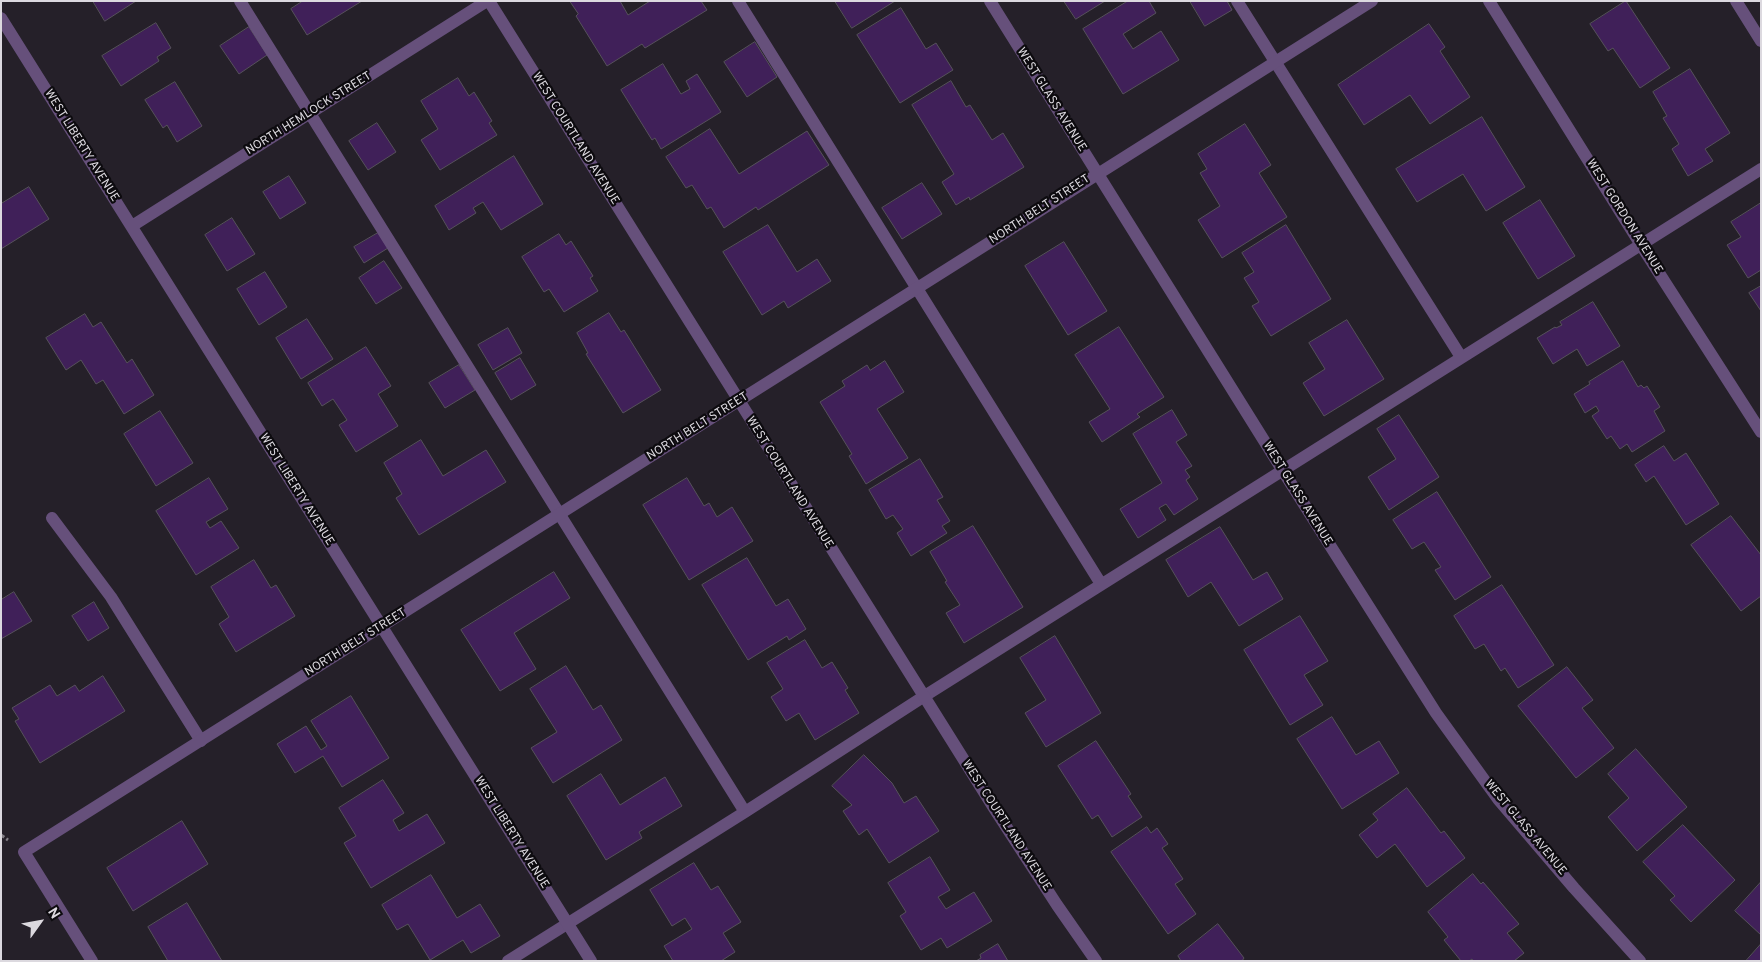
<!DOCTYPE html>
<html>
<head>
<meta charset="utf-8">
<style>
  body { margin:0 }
  #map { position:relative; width:1762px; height:962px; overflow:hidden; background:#252029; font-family:Overpass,sans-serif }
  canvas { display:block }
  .frame { position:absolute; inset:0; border:2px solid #dcd9df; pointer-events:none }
  .north { position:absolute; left:15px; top:897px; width:50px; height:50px; -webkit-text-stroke:4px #0d0b0f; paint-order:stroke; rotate:58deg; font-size:14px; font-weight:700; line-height:20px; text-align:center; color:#dcd9df }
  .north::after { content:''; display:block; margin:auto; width:18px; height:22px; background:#dcd9df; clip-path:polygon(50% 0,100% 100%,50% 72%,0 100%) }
</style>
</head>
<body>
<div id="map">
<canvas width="1762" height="962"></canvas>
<div class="frame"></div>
<div class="north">N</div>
</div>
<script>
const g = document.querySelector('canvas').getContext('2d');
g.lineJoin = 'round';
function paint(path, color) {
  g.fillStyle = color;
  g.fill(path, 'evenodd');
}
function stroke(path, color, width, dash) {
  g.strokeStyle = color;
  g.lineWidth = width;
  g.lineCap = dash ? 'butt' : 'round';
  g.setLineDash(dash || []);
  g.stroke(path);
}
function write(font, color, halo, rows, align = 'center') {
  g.font = font + ' Overpass,sans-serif';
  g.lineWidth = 4.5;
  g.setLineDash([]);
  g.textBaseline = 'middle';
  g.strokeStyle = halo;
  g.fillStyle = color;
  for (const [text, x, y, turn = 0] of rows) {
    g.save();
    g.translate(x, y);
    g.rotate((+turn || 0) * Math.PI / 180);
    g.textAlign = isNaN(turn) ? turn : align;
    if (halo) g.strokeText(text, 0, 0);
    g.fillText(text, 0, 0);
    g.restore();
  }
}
const building = new Path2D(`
  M93,1H136L105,21Z
  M303,1H362L307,35L291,9Z
  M570,1H620L628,15L650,1H701L707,10L645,48L642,44L607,66L576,16L578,14Z
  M835,1H895L852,28Z
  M1064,1H1105L1076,19Z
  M1128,1H1149L1156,13L1123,34L1133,49L1161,31L1179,60L1123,94L1083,29Z
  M1190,1H1227L1232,10L1205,26Z
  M1626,1L1670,68L1640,88L1613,48L1608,51L1590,24Z
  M901,8L926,49L936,43L953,70L900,103L857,35Z
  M156,23L171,48L157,57L159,61L121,86L102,56Z
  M1429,24L1445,47L1440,51L1470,97L1430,124L1410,95L1364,125L1338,85Z
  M249,27L267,55L239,74L220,46Z
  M755,42L777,77L747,97L724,62Z
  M663,64L681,94L690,89L686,81L697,74L721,112L661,149L655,138L652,140L621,90Z
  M1690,69L1730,133L1705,149L1713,161L1688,176L1672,149L1679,144L1663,118L1667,116L1653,92Z
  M458,78L469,96L474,92L492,121L489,123L497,135L440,170L421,140L438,129L421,101Z
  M951,81L966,107L970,105L992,140L1003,133L1024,167L970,200L969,197L956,205L942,182L954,174L912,105Z
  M175,82L202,126L177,142L167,125L163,128L145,100Z
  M1482,117L1525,187L1486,211L1463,174L1417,202L1396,169Z
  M377,123L396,152L368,170L349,141Z
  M1245,124L1271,165L1259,173L1287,217L1222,258L1198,220L1220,206L1200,173L1207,169L1198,154Z
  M710,129L739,174L807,131L829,165L758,210L756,207L724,228L711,207L707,209L692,185L686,188L666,157Z
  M514,156L543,204L501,230L483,202L473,208L476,213L449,230L435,206Z
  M289,176L306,203L280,219L263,192Z
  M922,183L942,214L902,239L882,208Z
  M29,187L49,219L1,249V204Z
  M1540,200L1575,256L1538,279L1503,223Z
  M1761,203V270L1748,278L1727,245L1741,237L1731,222Z
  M232,218L255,254L227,271L205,235Z
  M768,225L797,272L817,259L831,281L788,308L784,301L762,315L723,252Z
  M1286,225L1331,299L1271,336L1252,306L1259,302L1244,278L1254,272L1242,253Z
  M378,233L388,248L364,263L354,247Z
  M559,234L566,245L571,241L593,276L590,278L598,291L564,312L549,289L544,292L522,257Z
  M1064,242L1107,311L1068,335L1025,266Z
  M384,261L402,288L376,304L359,278Z
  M265,272L287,307L259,325L237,289Z
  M1761,286V311L1749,293Z
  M1593,302L1620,346L1587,366L1577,349L1553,364L1537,338L1555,327L1556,328L1562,325L1560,322Z
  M609,313L621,332L624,330L661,390L623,413L586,354L588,353L577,333Z
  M85,314L93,327L101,322L127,363L132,359L154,395L124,414L103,380L96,384L81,360L66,370L46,338Z
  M307,319L333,359L301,379L276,338Z
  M1347,320L1384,379L1324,416L1303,383L1325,369L1309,343Z
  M1119,327L1164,397L1137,414L1140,417L1102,442L1089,422L1110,409L1075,355Z
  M508,328L522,353L493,370L478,345Z
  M366,347L391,386L378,394L398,426L356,452L339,425L347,420L333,399L322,406L308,383Z
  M520,358L536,385L511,400L495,373Z
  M885,361L904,392L877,409L908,458L866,484L849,456L852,454L820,402L845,386L842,381L867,365L870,370Z
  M1623,361L1638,387L1641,385L1644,388L1647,386L1660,407L1654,411L1665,431L1632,452L1627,444L1620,449L1611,436L1607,439L1592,416L1599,411L1596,406L1585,413L1574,394L1590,384L1589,382Z
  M459,365L475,390L445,408L429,383Z
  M1172,410L1187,435L1176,442L1192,466L1185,470L1190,477L1186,480L1198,499L1174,515L1166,504L1159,508L1166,520L1138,538L1120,509L1162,483L1133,434Z
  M160,411L193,463L156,486L124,434Z
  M1399,415L1439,477L1389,510L1368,477L1396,459L1377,429Z
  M421,440L443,476L486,450L506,482L419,535L396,498L402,494L384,463Z
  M1664,446L1674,461L1686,453L1719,504L1686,525L1654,476L1646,482L1635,465Z
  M920,459L943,497L937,500L950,521L942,526L947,533L911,556L897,533L903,529L893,515L886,519L869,490Z
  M209,478L228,509L206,522L210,528L221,521L239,548L196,575L156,511Z
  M687,478L704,506L709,503L717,517L732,507L753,541L689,580L643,505Z
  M1437,492L1491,577L1455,600L1435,570L1441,567L1424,542L1412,549L1393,520Z
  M1731,516L1761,555V596L1741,611L1691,545Z
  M973,526L1023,607L964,643L946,613L960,605L945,582L947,581L930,552Z
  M1220,527L1253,580L1267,572L1283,599L1239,626L1211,582L1188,597L1166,560Z
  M747,558L776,606L788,599L806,629L789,640L787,636L748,660L702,585Z
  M254,560L271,588L276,585L295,616L236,652L219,624L229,617L211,587Z
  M554,572L570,598L514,633L536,669L500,691L461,630Z
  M1502,585L1554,665L1518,688L1505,668L1501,671L1484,644L1475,649L1454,616Z
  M14,592L32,621L1,639V600Z
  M94,602L109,628L88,641L72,616Z
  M1300,616L1328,661L1304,675L1323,705L1290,725L1244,650Z
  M1055,636L1101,713L1046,747L1025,713L1046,700L1020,658Z
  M805,640L822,668L832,662L848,688L845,690L859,713L815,740L799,713L786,721L771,697L783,689L767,663Z
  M566,666L593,710L601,705L622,740L553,783L531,748L557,732L530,689Z
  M1567,667L1593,700L1582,708L1614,748L1576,778L1518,706Z
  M103,676L125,711L40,763L15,721L19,719L12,708L50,685L57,696L75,685L79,691Z
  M351,696L389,758L342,787L323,756L295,773L277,744L306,726L321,750L327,746L311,721Z
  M1332,717L1356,755L1379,741L1399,773L1342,809L1297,739Z
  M1096,741L1131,794L1128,796L1142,817L1112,837L1098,815L1092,819L1058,766Z
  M1636,749L1687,807L1637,851L1608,817L1629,798L1608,774Z
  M864,755L892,783L904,803L916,796L939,831L889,863L867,829L859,835L843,811L852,805L832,786Z
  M601,774L620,805L665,777L682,806L639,832L642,838L606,860L567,796Z
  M383,780L404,813L393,820L399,831L427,814L445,843L371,888L344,843L356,836L339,808Z
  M1407,788L1441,833L1444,831L1465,858L1427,887L1395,844L1377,858L1359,835L1378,820L1373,814Z
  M182,821L208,864L133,911L107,868Z
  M1683,825L1735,880L1691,922L1670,900L1675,896L1643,862Z
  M1147,827L1151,833L1157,828L1168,844L1162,848L1183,879L1175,884L1196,914L1168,934L1111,852Z
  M930,857L950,890L938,897L946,909L974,892L992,921L947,948L941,938L921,950L900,916L906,912L888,883Z
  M694,863L711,890L718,886L741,922L723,933L735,952L721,961H673L664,946L692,929L685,918L672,926L650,890Z
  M1473,874L1481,884L1483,882L1519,924L1507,933L1524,953L1514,961H1473L1472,959L1469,961H1461L1444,940L1448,937L1428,912Z
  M431,875L457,918L480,904L500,936L471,953L463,940L430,960L408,924L397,930L382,905Z
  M1761,882V935L1735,911Z
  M187,903L222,961H168L148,927Z
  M1218,924L1244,958L1242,961H1181L1178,956Z
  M998,944L1008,961H976L981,958L980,955Z
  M1761,944V961H1748L1747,960Z`);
const path = new Path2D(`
  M1,835L8,840`);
const lane = new Path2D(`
  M240,1L745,812
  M738,1L1101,584
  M1237,1L1461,357
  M1736,1L1761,41
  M52,518L111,597L201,741
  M508,961L745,812L923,697L1761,169`);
const street = new Path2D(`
  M489,1L994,808L1057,905L1096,961
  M990,1L1283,471L1436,713L1498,799L1574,888L1640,961
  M1489,1L1641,245L1761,432
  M1,18L591,961
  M132,226L487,1
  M92,961L24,852L1372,1`);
const streetNames = [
  ["WEST GLASS AVENUE",1051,100,58],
  ["NORTH HEMLOCK STREET",309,114,-32],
  ["WEST COURTLAND AVENUE",575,139,58],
  ["WEST LIBERTY AVENUE",81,146,58],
  ["NORTH BELT STREET",1040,210,-33],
  ["WEST GORDON AVENUE",1624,217,58],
  ["NORTH BELT STREET",698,427,-32],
  ["WEST COURTLAND AVENUE",789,483,58],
  ["WEST LIBERTY AVENUE",296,490,58],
  ["WEST GLASS AVENUE",1297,494,58],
  ["NORTH BELT STREET",356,643,-32],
  ["WEST COURTLAND AVENUE",1006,826,57],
  ["WEST GLASS AVENUE",1525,828,50],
  ["WEST LIBERTY AVENUE",511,833,58]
];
paint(building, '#402059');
stroke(building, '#56515b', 1);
stroke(path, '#837f86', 3, [4, 2.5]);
stroke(lane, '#66507b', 12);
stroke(street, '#66507b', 12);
write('12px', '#dcd9df', '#0d0b0f', streetNames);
</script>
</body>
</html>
